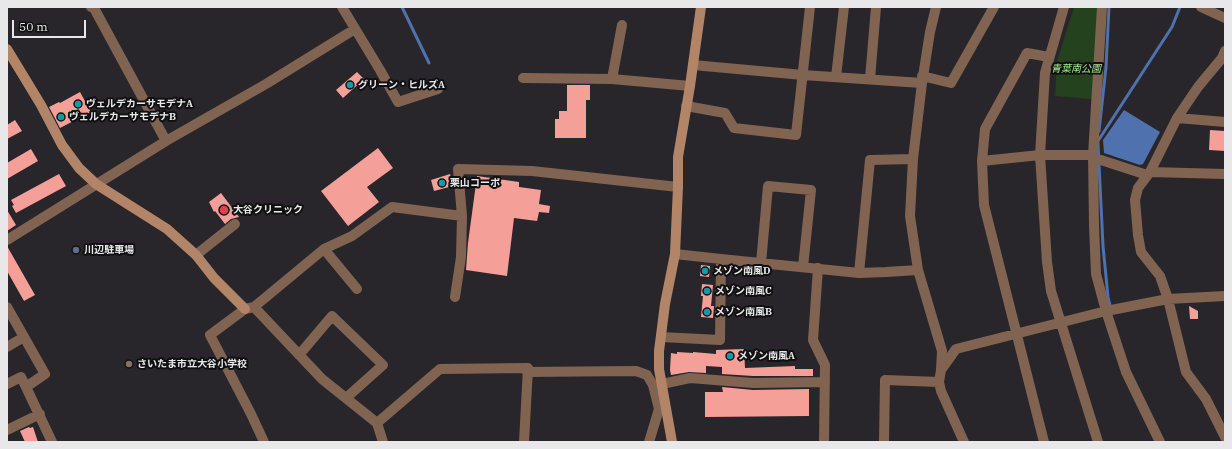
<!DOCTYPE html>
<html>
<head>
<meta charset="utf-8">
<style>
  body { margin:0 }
  #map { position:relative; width:1232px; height:449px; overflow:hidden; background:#28262a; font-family:"IBM Plex Serif",serif }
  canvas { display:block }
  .frame { position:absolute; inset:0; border:8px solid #e8e7ea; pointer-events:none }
  .scale { position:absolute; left:12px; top:20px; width:74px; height:18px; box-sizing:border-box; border:2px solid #e8e7ea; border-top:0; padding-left:5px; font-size:12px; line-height:14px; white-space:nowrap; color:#e8e7ea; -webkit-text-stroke:3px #101012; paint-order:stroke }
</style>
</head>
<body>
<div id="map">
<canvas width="1232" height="449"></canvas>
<div class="frame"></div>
<div class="scale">50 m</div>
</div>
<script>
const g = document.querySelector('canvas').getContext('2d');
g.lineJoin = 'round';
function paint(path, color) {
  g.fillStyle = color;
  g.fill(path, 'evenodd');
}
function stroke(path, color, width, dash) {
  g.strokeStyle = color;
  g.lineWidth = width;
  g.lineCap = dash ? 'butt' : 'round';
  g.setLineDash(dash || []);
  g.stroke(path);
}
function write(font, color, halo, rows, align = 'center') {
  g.font = font + ' "IBM Plex Serif","Noto Sans JP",serif';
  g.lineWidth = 4;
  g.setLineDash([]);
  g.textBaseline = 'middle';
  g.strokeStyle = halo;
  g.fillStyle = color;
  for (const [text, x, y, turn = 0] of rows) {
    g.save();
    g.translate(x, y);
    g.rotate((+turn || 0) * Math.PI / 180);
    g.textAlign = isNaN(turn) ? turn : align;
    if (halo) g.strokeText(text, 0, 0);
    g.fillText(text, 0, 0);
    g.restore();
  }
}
const green = new Path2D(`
  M1074,7H1099L1092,99L1055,96L1057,61Z`);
const water = new Path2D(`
  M1124,110L1160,132L1143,164L1140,165L1104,153L1103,140Z`);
const stream = new Path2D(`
  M402,7L429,63
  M1099,131L1106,67L1109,7
  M1098,141L1172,27L1180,7
  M1098,143L1103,246L1108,297L1111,309`);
const building = new Path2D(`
  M357,72L364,79L343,98L336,90Z
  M567,85H590V100H586V138H555V119H559V111H567Z
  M80,92L91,112L60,128L49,107L59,102L60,103Z
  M15,120L22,131L7,139V125Z
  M1210,130L1225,131V151L1209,150Z
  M378,148L393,168L367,187L379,202L348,226L321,191Z
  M31,149L38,161L7,179V163Z
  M59,174L66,186L16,213L12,206L14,205L11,200Z
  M450,174L453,186L434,191L431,180Z
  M477,176L519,182V187L541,190L539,204L550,206L549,213L539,212L537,221L514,218L507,276L466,270L468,243Z
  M221,193L239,217L231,219L225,224L215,211L214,212L209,202Z
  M7,210L16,225L7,231Z
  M7,246L35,295L24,301L7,271Z
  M701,265L710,266L709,277L700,276Z
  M702,284L713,285L711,306H714L713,318L701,317L703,296H701Z
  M1189,306L1198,311V319H1190Z
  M744,349L745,368L795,366V369H813V376H753L722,374V367L706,366V373L689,372L671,375L670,370L671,353L677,354V352L693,353V352L716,354V350Z
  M722,387L753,390L809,389V416L705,417V392H723Z
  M29,427L30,428L33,427L38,442H25L20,431Z`);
const street = new Path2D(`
  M91,7L94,8L166,141
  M342,7L380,70L398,102L438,89
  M936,7L930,32L922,83L913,159L910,216L918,270L942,351L941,370
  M1064,7L1045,73L1040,155L1047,262L1051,291L1098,442
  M1102,7L1093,155L1094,225L1096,274L1106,311L1126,372L1160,442
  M1201,7L1225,18
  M1225,51L1222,58L1198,87L1177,118L1150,172L1138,188L1135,200L1138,235L1141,252L1160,276L1168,299L1186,372L1206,399L1225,437
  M693,65L803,75L922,83
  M922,76L951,83L994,7
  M836,77L844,7
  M523,78L612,79L690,86
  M612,79L622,25
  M870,79L876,7
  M686,106L725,113L734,128L796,135L810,7
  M1177,118L1225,122
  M1101,160L1147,175
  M982,161L1040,155H1093
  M1150,172L1225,174
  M7,240L166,141L266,84L355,29
  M324,249L357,289
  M675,254L721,259L859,273L886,272L918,270
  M196,255L235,224
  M761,263L768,186L811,190L803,267
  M818,268L813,340L825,365L824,442
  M859,273L870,160L913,159
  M455,297L461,257L462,216
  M7,307L45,374L26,387L52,442
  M254,307L322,379L377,423L383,442
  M661,337L720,340L721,259
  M7,347L24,337
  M299,355L332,316L383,365L346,398
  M527,372L636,371L647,375L653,385L659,409L649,442
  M7,384L21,377L26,387
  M662,384L690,378L753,383L825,382
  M377,423L440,369L528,368L524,442
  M7,430L40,414
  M264,442L251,414L210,335L245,309L254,307L324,249L352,236L392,207L462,216L458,169L532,171L678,187
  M884,442L885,380L939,382
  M964,442L941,391L939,382L941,370L956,349L1106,311L1168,299L1225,296
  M1044,442L984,205L982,161L985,129L1027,53L1049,57`);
const secondary = new Path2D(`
  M7,49L41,105L62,145L79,168L96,184L167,229L196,255L214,278L245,309
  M672,442L659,369V351L665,304L675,254L678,187V157L690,86L701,7`);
const markers = [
  [350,85,4,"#0f9aa8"],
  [78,104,4,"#0f9aa8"],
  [61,117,4,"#0f9aa8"],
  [442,183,4,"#0f9aa8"],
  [224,210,5,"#e0444e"],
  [76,250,4,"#5c6f8a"],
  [705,271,4,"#0f9aa8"],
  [707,291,4,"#0f9aa8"],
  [707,312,4,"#0f9aa8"],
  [730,356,4,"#0f9aa8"],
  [129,364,4,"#8d6e63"]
];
const parkNames = [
  ["青葉南公園",1076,69]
];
const poiNames = [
  ["グリーン・ヒルズA",358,85],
  ["ヴェルデカーサモデナA",86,104],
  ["ヴェルデカーサモデナB",69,117],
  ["栗山コーポ",450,183],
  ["大谷クリニック",233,210],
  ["川辺駐車場",84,250],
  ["メゾン南風D",713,271],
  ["メゾン南風C",715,291],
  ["メゾン南風B",715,312],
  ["メゾン南風A",738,356],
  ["さいたま市立大谷小学校",137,364]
];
paint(green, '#24421d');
paint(water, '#4f71ae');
stroke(stream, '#4f71ae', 3);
paint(building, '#f59f99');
stroke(street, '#816352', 10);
stroke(secondary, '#b38568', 10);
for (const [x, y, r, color] of markers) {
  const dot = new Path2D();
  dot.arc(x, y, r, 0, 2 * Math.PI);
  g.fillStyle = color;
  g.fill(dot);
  stroke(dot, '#101012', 1.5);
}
write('italic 10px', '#a2e691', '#101012', parkNames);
write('bold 10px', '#e8e7ea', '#101012', poiNames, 'left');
</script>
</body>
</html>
